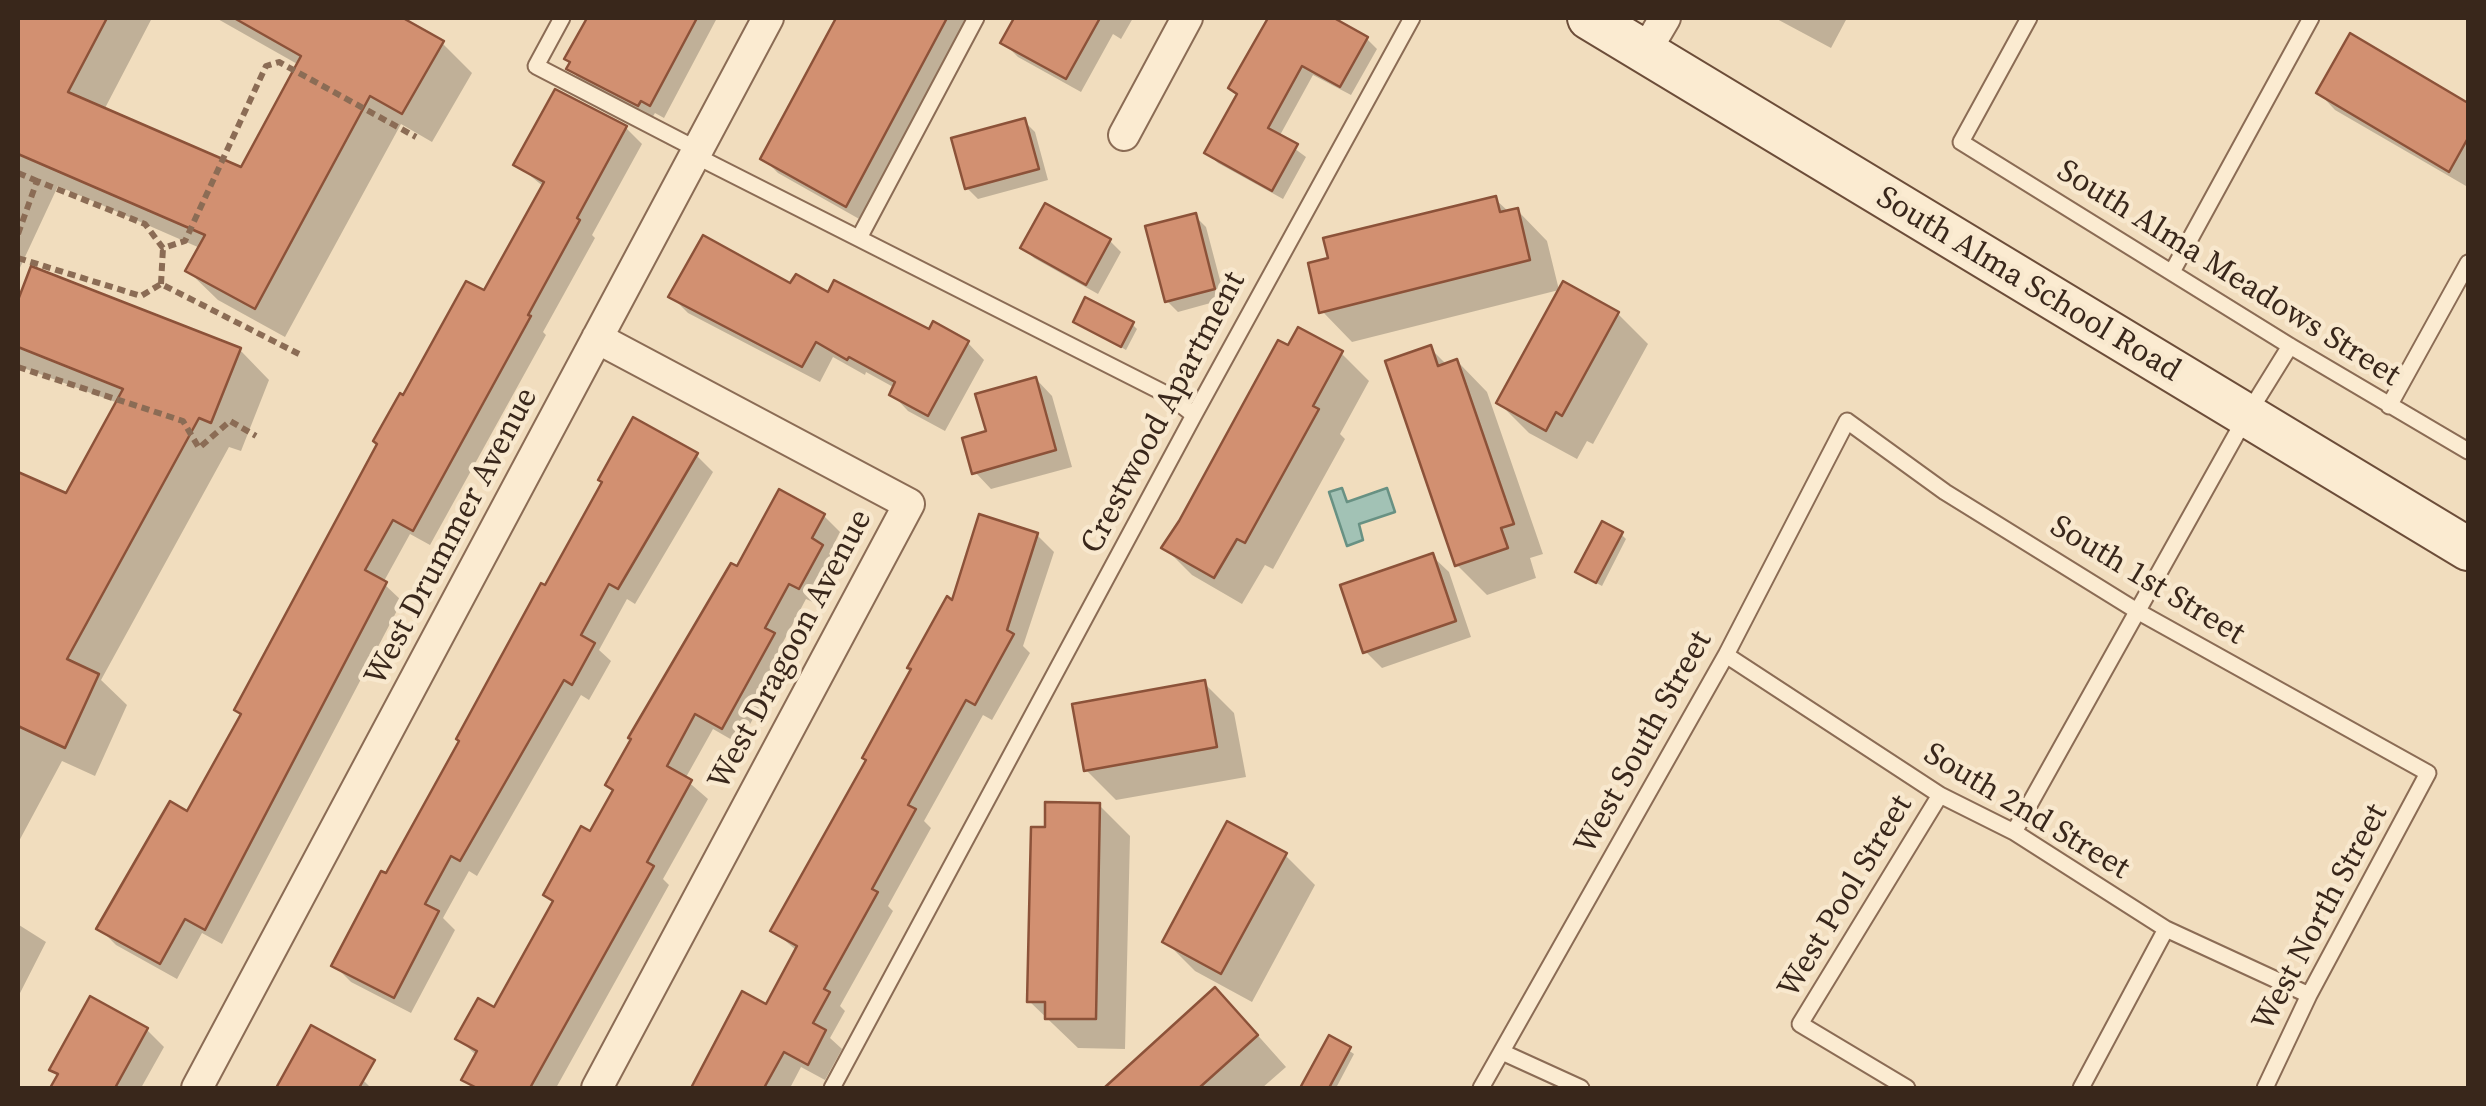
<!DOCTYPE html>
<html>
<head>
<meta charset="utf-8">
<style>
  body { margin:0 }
  #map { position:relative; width:2486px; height:1106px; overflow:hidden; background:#f1ddbe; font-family:"Source Serif 4",serif }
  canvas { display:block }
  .frame { position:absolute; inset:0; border:20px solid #39271b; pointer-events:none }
</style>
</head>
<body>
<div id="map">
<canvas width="2486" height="1106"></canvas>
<div class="frame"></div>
</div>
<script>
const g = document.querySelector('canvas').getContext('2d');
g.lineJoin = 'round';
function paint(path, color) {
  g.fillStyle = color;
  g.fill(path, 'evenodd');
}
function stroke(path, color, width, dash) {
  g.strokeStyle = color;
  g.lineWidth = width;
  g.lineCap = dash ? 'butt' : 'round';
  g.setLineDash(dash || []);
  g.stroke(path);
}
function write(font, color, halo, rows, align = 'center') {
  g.font = font + ' "Source Serif 4",serif';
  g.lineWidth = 9;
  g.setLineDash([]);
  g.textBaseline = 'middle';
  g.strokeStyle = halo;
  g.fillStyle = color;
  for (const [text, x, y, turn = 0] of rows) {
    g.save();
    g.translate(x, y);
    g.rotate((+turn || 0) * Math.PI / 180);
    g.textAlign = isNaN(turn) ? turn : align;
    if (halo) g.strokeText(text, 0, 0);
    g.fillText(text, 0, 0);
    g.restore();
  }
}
const water = new Path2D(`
  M1342,488L1347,502L1387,488L1395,512L1359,524L1363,540L1347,546L1329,492Z`);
const shadow = new Path2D(`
  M18,18H152L104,110L243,170L299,65L216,18H398L442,43L472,73L432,142L401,124L285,337L218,300L188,271L200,248L58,186L18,272Z
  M589,18H717L664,118L655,113L652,118L583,82L569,69L572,63L567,58Z
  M838,18H970L861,220L778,173L764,159Z
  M1017,18H1133L1121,39L1113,34L1081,92L1018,57L1003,42Z
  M1269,18H1342L1339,23L1367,39L1377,49L1351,95L1313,75L1279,137L1306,157L1283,199L1218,163L1207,153L1239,96L1231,88Z
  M1775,18H1847L1831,48Z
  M2351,37L2468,106L2466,186L2335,110L2319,93Z
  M556,92L626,128L642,144L592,235L595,238L543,332L546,335L430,545L410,534L383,583L402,601L222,944L202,933L177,979L116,945L99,928L188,814L243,716L237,710L404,398L485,294L544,187L516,164Z
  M1024,121L1035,132L1048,180L978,199L967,188Z
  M1495,199L1509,212L1517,210L1547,241L1559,290L1352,342L1322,311Z
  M1195,216L1206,227L1225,299L1178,312L1167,301Z
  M1110,241L1121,252L1098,294L1034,258L1023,247Z
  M33,269L240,350L269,380L241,451L229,447L101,680L127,705L95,776L62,761L18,843V586L26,571L18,568V475L67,496L118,403L18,366V307Z
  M791,287L829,295L968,343L984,360L945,431L908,411L892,394L895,388L866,372L865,375L833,357L820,382L688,313L671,296Z
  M1618,314L1648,344L1593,444L1587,441L1577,459L1529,433L1499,403Z
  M1076,321L1132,324L1137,329L1126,350Z
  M1430,348L1447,365L1457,361L1487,392L1543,554L1530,558L1536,578L1487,595L1457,565Z
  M1341,353L1369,381L1340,434L1345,439L1273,569L1265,565L1242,604L1192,575L1164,547Z
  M1036,379L1052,396L1072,467L991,489L975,472L989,433Z
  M696,455L713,472L635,604L627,599L599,650L611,661L589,700L581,695L477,876L469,871L443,918L455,930L411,1013L351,982L334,965L546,589Z
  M824,516L840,532L829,554L839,563L817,604L806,599L782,644L790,652L739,744L713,729L685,779L708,799L663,879L669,885L556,1088H474L465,1080L477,1056L458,1038L495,1010L554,903L546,895L591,835L738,570Z
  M1621,534L1626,539L1602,586L1583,576Z
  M1037,535L1054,552L1023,646L1030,653L992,720L983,715L924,821L931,828L888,906L893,911L840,1006L845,1011L830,1038L842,1049L825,1080L801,1067L790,1088H693L730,1024L767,1007L797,951L773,930L954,603Z
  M1432,556L1449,572L1471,637L1382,668L1365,651Z
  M1204,683L1234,713L1246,777L1116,800L1086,770Z
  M1099,805L1130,836L1125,1049L1078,1048L1029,1001L1048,830Z
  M1285,855L1315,885L1252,1002L1195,971L1165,941Z
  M19,925L46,942L18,997V929Z
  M91,999L147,1030L164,1047L141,1088H53L59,1076L52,1069Z
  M1245,1021L1286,1067L1262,1088H1125L1117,1080Z
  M1330,1038L1354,1054L1336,1088H1302Z
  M303,1045L363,1080L371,1088H279Z`);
const building = new Path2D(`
  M18,18H107L68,92L241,167L301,56L234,18H403L444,41L402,114L370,96L255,309L185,271L205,235L18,154Z
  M587,18H697L650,106L641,101L638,106L566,69L570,62L564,59Z
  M836,18H947L846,207L760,159Z
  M1014,18H1100L1066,79L1000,43Z
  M1268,18H1334L1368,37L1340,87L1302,66L1268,128L1298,144L1272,191L1204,153L1237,94L1228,88Z
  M2350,33L2468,103V138L2449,172L2316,93Z
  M555,89L627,126L577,218L580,220L528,315L531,316L413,531L393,520L365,570L387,582L205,930L185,919L160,964L96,929L170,801L187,811L241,714L234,710L377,444L373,441L400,393L403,395L466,281L484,290L544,182L513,165Z
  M1025,118L1039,169L965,189L951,138Z
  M1496,196L1500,212L1518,208L1530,260L1319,313L1308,263L1328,258L1323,238Z
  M1045,203L1111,239L1086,285L1020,248Z
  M1196,213L1215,289L1165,302L1145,226Z
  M703,235L790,283L796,274L828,292L834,280L929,329L933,321L969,341L928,416L889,395L895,382L849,357L847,360L816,342L802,367L668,297Z
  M31,266L241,348L211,423L199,418L67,659L99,674L65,748L18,726V472L66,493L123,389L18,347V300Z
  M1563,281L1619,312L1562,416L1556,412L1546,431L1496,403Z
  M1085,297L1134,322L1121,347L1073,322Z
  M1298,327L1343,351L1313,406L1319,409L1245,543L1237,539L1214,578L1161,548L1179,521L1278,340L1288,345Z
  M1431,345L1438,366L1457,359L1514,524L1501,528L1508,548L1455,566L1385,361Z
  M1036,377L1056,450L972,474L962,438L986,431L975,394Z
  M633,417L698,453L618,589L609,584L581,635L595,643L572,685L564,680L460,861L451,856L425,904L439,911L394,998L331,966L381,871L386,873L459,741L456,739L541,583L545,585L602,482L598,480Z
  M779,489L825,514L812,538L823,545L799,589L789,584L765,628L775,633L722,729L695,714L667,766L692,780L647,862L654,866L530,1088H477L461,1080L477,1051L455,1039L478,998L494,1007L553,901L543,895L581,826L590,831L613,790L605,785L631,739L628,738L731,563L737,566Z
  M979,514L1038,533L1007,630L1014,634L975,705L966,700L908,805L916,809L872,889L878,892L824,989L830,992L813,1023L826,1030L808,1065L784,1052L764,1088H691L742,991L766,1004L797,946L770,931L866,760L862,758L911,669L907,668L947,596L952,600Z
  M1602,521L1623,532L1596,583L1575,572Z
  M1433,553L1456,621L1363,653L1340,585Z
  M1205,680L1217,747L1084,771L1072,704Z
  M1045,802L1100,803L1096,1019H1045V1002H1027L1031,827H1045Z
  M1227,821L1287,853L1221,974L1162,942Z
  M1215,987L1258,1035L1199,1088H1104Z
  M90,996L148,1028L115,1088H50L58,1074L49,1070Z
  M311,1025L375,1060L359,1088H276Z
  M1329,1035L1351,1047L1329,1088H1300Z`);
const path = new Path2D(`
  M18,173L37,181
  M18,234L37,181L145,224L163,248L185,241L266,66L279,62L416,137
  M18,258L141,296L161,284L299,354
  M161,284L163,248
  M18,367L183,421L199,448L230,421L256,436`);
const lane = new Path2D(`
  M562,18L536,66L698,150
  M2029,18L1961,142L2290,346L2468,451
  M694,155L1170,396L1194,415
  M859,238L976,18
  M2172,272L2311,18
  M2389,406L2468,263
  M1726,655L1940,795L2014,832L2166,929L2309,995
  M2014,832L2246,417L2290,346
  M1502,1052L1581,1088
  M832,1088L1194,415L1412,18
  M1481,1088L1726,655L1847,421L1945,492L2137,611L2428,773L2309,995L2265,1088
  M1907,1088L1800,1024L1940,795
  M2081,1088L2166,929`);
const street = new Path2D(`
  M1645,52L1665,18
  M1124,135L1187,18
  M197,1088L768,18
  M597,1088L909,504L597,338`);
const secondary = new Path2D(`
  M1589,18L2468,549`);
const streetNames = [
  ["South Alma Meadows Street",2228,274,32],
  ["South Alma School Road",2028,285,31],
  ["Crestwood Apartment",1164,413,-62],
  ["West Drummer Avenue",452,537,-62],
  ["South 1st Street",2147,581,31],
  ["West Dragoon Avenue",791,650,-62],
  ["West South Street",1644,743,-61],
  ["South 2nd Street",2026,812,31],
  ["West Pool Street",1846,897,-59],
  ["West North Street",2321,918,-62]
];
paint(water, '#a2c2b5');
stroke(water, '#689183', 2.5);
paint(shadow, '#0003');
paint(building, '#d29071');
stroke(building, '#8c5239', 2.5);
stroke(lane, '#8b6c55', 19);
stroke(street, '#8b6c55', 34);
stroke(secondary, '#6c4d39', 46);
stroke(path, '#8b6c55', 6, [8, 5]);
stroke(lane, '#fbebd1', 15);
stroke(street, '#fbebd1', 30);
stroke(secondary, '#fbebd1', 42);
write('32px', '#39271b', '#f8e8ce', streetNames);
</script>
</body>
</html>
